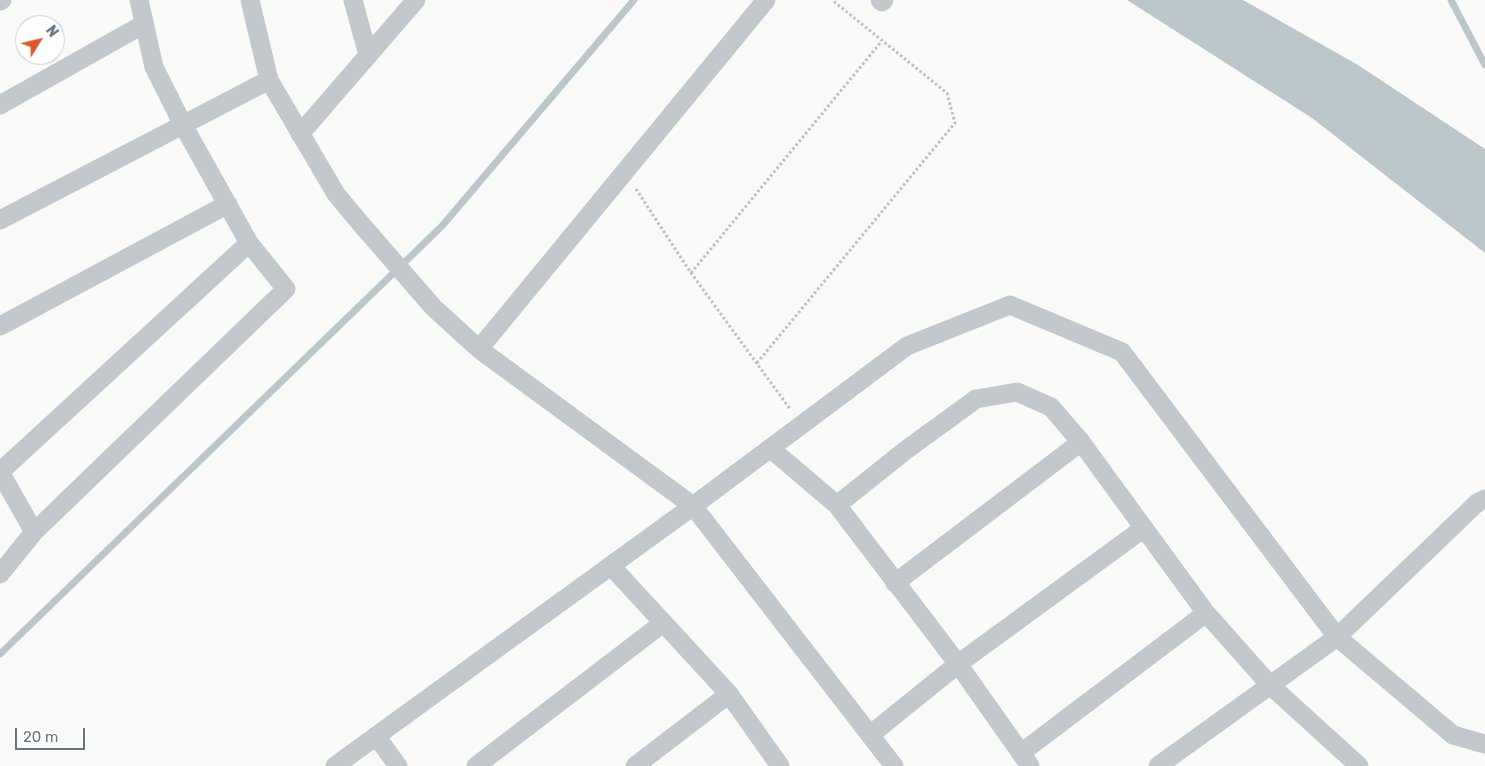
<!DOCTYPE html>
<html>
<head>
<meta charset="utf-8">
<style>
  body { margin:0 }
  #map { position:relative; width:1485px; height:766px; overflow:hidden; background:#fafaf8; font-family:Rubik,sans-serif }
  canvas { display:block }
  .north { position:absolute; left:15px; top:15px; width:50px; height:50px; box-sizing:border-box; background:#fff; border:1px solid #c1c8cd; border-radius:50%; rotate:54deg; font-size:14px; font-weight:700; line-height:20px; text-align:center; color:#657683 }
  .north::after { content:''; display:block; margin:auto; width:18px; height:22px; background:#e4572e; clip-path:polygon(50% 0,100% 100%,50% 72%,0 100%) }
  .scale { position:absolute; left:15px; top:728px; width:70px; height:22px; box-sizing:border-box; border:2px solid #657683; border-top:0; padding-left:6px; font-size:15px; line-height:18px; white-space:nowrap; color:#657683; -webkit-text-stroke:4px #fff; paint-order:stroke }
</style>
</head>
<body>
<div id="map">
<canvas width="1485" height="766"></canvas>
<div class="north">N</div>
<div class="scale">20 m</div>
</div>
<script>
const g = document.querySelector('canvas').getContext('2d');
g.lineJoin = 'round';
function paint(path, color) {
  g.fillStyle = color;
  g.fill(path, 'evenodd');
}
function stroke(path, color, width, dash) {
  g.strokeStyle = color;
  g.lineWidth = width;
  g.lineCap = dash ? 'butt' : 'round';
  g.setLineDash(dash || []);
  g.stroke(path);
}
const water = new Path2D(`
  M1127,0H1243L1358,65L1485,149V253L1312,118Z`);
const stream = new Path2D(`
  M1451,0L1485,65
  M0,654L442,226L634,0`);
const path = new Path2D(`
  M636,189L691,273L790,409
  M691,273L881,42
  M757,363L955,123L947,93L832,0`);
const street = new Path2D(`
  M250,0L269,80L336,194L361,224L433,307L479,349L693,506L894,766
  M353,0L368,55
  M880,0L882,2L884,0
  M0,1L2,0
  M0,105L144,24
  M300,134L416,0
  M0,220L269,80
  M0,326L228,204
  M479,349L766,0
  M771,449L837,505L958,664L1030,766
  M0,472L34,532L286,289L249,243L183,125L154,67L139,0
  M0,472L249,243
  M837,505L906,450L976,399L1017,392L1051,407L1081,442L1206,613L1270,685L1359,766
  M611,566L729,694L780,766
  M0,574L34,532
  M895,583L1081,442
  M870,735L958,664L1144,528
  M376,736L398,766
  M1021,753L1206,613
  M335,766L693,506L907,346L1010,305L1122,352L1337,637L1453,735L1485,744
  M476,766L663,623
  M635,766L729,694
  M1158,766L1337,637L1477,503L1485,499`);
paint(water, '#bbc7cb');
stroke(stream, '#bbc7cb', 7);
stroke(path, '#bbbfc2', 3, [2.5, 2.5]);
stroke(street, '#c3c8cc', 19);
</script>
</body>
</html>
